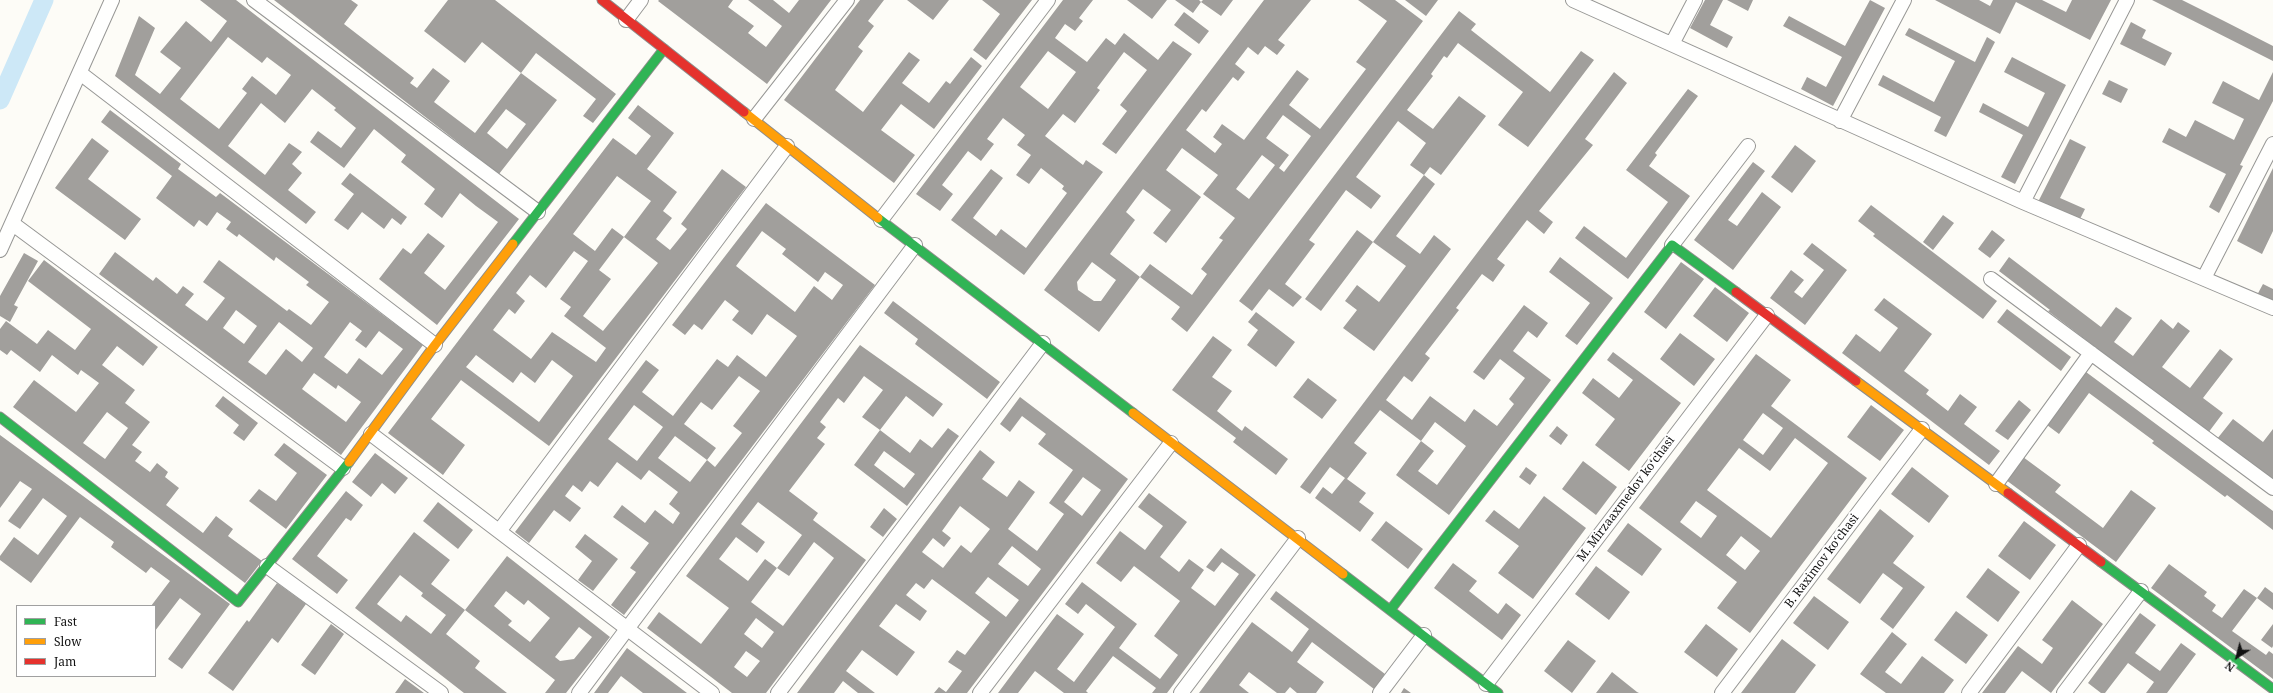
<!DOCTYPE html>
<html>
<head>
<meta charset="utf-8">
<style>
  body { margin:0 }
  #map { position:relative; width:2273px; height:693px; overflow:hidden; background:#fdfcf7; font-family:"Noto Serif",serif }
  canvas { display:block }
  .legend { position:absolute; left:16px; top:605px; width:140px; height:72px; box-sizing:border-box; background:#fff; border:1px solid #a0a0a0; margin:0; padding:5px 7px; list-style:none; font-size:12px; color:#111 }
  .legend li { display:flex; align-items:center; gap:8px; height:20px }
  .legend b { width:20px; border:1px solid #a0a0a0 }
  .north { position:absolute; left:2217px; top:637px; width:40px; height:40px; -webkit-text-stroke:3px #fff; paint-order:stroke; rotate:216deg; font-size:11px; font-weight:700; line-height:16px; text-align:center; color:#111 }
  .north::after { content:''; display:block; margin:auto; width:14px; height:18px; background:#111; clip-path:polygon(50% 0,100% 100%,50% 72%,0 100%) }
</style>
</head>
<body>
<div id="map">
<canvas width="2273" height="693"></canvas>
<ul class="legend">
<li><b style="height:5px;background:#30b455"></b>Fast</li>
<li><b style="height:5px;background:#ff9f0a"></b>Slow</li>
<li><b style="height:5px;background:#e5322d"></b>Jam</li>
</ul>
<div class="north">N</div>
</div>
<script>
const g = document.querySelector('canvas').getContext('2d');
g.lineJoin = 'round';
function stroke(path, color, width, dash) {
  g.strokeStyle = color;
  g.lineWidth = width;
  g.lineCap = dash ? 'butt' : 'round';
  g.setLineDash(dash || []);
  g.stroke(path);
}
function paint(path, color) {
  g.fillStyle = color;
  g.fill(path, 'evenodd');
}
function write(font, color, halo, rows, align = 'center') {
  g.font = font + ' "Noto Serif",serif';
  g.lineWidth = 4;
  g.setLineDash([]);
  g.textBaseline = 'middle';
  g.strokeStyle = halo;
  g.fillStyle = color;
  for (const [text, x, y, turn = 0] of rows) {
    g.save();
    g.translate(x, y);
    g.rotate((+turn || 0) * Math.PI / 180);
    g.textAlign = isNaN(turn) ? turn : align;
    if (halo) g.strokeText(text, 0, 0);
    g.fillText(text, 0, 0);
    g.restore();
  }
}
const canal = new Path2D(`
  M0,100L44,0`);
const building = new Path2D(`
  M200,0H236L519,219L437,325L379,279L403,248L411,254L428,233L445,246L424,273L445,290L498,222L476,206L460,193L442,218L424,204L435,189L401,162L406,155L374,129L344,168L310,142L318,131L341,148L356,128L334,110L336,108L312,89L285,123L261,103L228,146L265,175L289,143L302,152L292,164L302,173L288,190L316,212L306,224L115,76L139,16L155,28L135,75L160,94L181,68L160,52L186,21L211,42L227,21ZM228,37L262,63L267,57L291,75L276,95L252,76L242,89L247,93L219,129L180,99Z
  M274,0H351L358,5L344,24L414,78L410,83L417,88L433,68L450,81L434,102L475,133L521,73L557,100L499,174ZM506,109L526,124L507,149L487,133Z
  M448,0H495L616,94L593,123L583,116L596,99L536,53L521,73L482,42L465,63L424,31Z
  M659,0H733L728,7L754,26L748,33L766,47L782,26L748,0H773L789,13L799,0H831L767,84L658,1Z
  M860,0H884L868,21L874,26L858,47L863,51L835,90L863,112L909,52L920,60L902,83L929,103L946,81L950,84L971,57L982,66L934,129L901,104L881,130L915,155L894,183L784,100Z
  M907,0H949L933,20Z
  M982,0H1032L986,60L973,50L1000,14Z
  M1063,0H1093L1079,18L1083,21L1075,31L1065,24L1055,38L1087,62L1106,38L1115,45L1124,33L1158,60L1173,41L1192,54L1116,154L1102,144L1127,111L1120,105L1147,70L1124,52L1097,88L1100,90L1075,123L1063,114L1045,136L1083,165L1086,160L1103,172L1024,275L951,220L991,169L1003,178L973,218L996,236L1001,229L1026,248L1067,193L1062,189L1064,186L1041,168L1029,184L1016,175L1031,155L1017,145L1025,135L1003,118L987,139L994,144L981,161L968,151L942,185L953,194L940,211L916,194ZM1048,51L1076,72L1048,109L1020,87Z
  M1127,0H1167L1152,19Z
  M1175,0H1199L1201,2L1193,13Z
  M1203,0H1233L1221,16L1201,2Z
  M1264,0H1311L1278,40L1285,45L1277,55L1265,46L1258,55L1248,47L1235,64L1245,72L1238,81L1233,77L1206,112L1202,109L1186,130L1215,153L1222,144L1213,137L1222,124L1244,140L1297,70L1309,79L1289,105L1320,129L1366,69L1356,62L1387,21L1358,0H1395L1423,21L1187,332L1171,319L1180,307L1140,277L1150,264L1192,295L1207,274L1201,269L1223,240L1219,238L1235,218L1203,194L1218,175L1182,148L1166,170L1201,197L1166,243L1153,233L1171,210L1143,189L1126,212L1135,220L1110,254L1140,277L1099,332L1044,290ZM1283,115L1311,136L1284,172L1279,168L1289,155L1266,138ZM1262,155L1275,165L1249,199L1236,189ZM1092,262L1116,280L1101,301H1094L1078,290L1077,282Z
  M1405,0H1438L1426,16Z
  M1705,0H1723L1710,25L1733,37L1727,48L1690,28Z
  M1727,0H1753L1748,11Z
  M1870,0L1885,8L1833,106L1801,89L1807,77L1826,87L1842,57L1783,26L1789,16L1845,46Z
  M1935,0H1979L1990,6L1993,0H2042L2066,12L2072,0H2111L2090,40L2016,2L2000,34Z
  M2152,0H2182L2224,21L2273,46V61Z
  M1459,11L1476,24L1471,30L1550,92L1581,51L1594,60L1528,147L1498,125L1523,92L1458,43L1447,58L1444,56L1431,74L1433,76L1407,110L1433,129L1459,96L1486,116L1441,175L1430,167L1424,175L1410,165L1426,143L1398,121L1356,177L1381,196L1371,209L1346,190L1309,240L1315,244L1285,284L1302,297L1293,307L1269,289L1252,311L1239,301Z
  M1184,12L1209,31L1199,44L1174,25Z
  M2131,22L2146,30L2142,38L2172,53L2165,66L2120,44Z
  M1909,28L1975,62L1987,37L1995,42L1946,137L1934,131L1941,117L1878,85L1883,75L1934,102L1955,61L1905,35Z
  M2012,57L2066,85L2015,184L2001,177L2023,135L1979,112L1983,103L2028,127L2045,93L2004,72Z
  M1614,72L1627,83L1585,139L1593,145L1539,211L1553,222L1544,234L1527,220L1497,259L1505,265L1493,282L1482,274L1456,308L1459,310L1425,354L1430,358L1412,382L1404,376L1386,400L1412,420L1430,396L1465,422L1474,409L1497,426L1514,404L1509,399L1525,378L1500,359L1484,380L1473,372L1524,305L1548,323L1537,338L1528,331L1513,351L1551,380L1449,515L1396,475L1421,441L1380,410L1354,443L1367,453L1347,479L1366,493L1359,502L1374,513L1360,532L1315,498L1323,487L1332,494L1345,478L1330,467L1310,494L1300,487ZM1435,422L1466,446L1437,485L1418,471L1434,451L1421,441Z
  M2273,72V101L2240,165L2243,166L2219,213L2209,207L2226,174L2162,142L2169,128L2186,137L2195,120L2234,140L2244,119L2212,103L2223,81L2259,100Z
  M2109,80L2128,89L2121,103L2102,94Z
  M1688,89L1698,96L1655,153L1657,155L1649,166L1690,196L1628,279L1575,238L1584,226L1626,258L1668,202L1626,170Z
  M638,105L674,133L647,169L677,192L663,211L672,218L656,239L670,250L687,229L681,224L722,169L746,187L549,446L461,380L431,419L465,445L443,475L388,433L613,138L636,155L651,136L628,118ZM617,176L651,201L624,237L612,228L595,251L573,234ZM624,237L658,263L603,331L583,316L611,279L599,270ZM574,251L588,261L560,299L571,307L564,316L606,348L596,362L552,332L531,359L493,330L509,309L515,314L525,301L516,293L530,275L546,288ZM476,355L513,383L521,372L535,383L552,360L573,376L539,422L466,367Z
  M110,110L181,164L178,169L216,197L220,193L423,345L341,455L99,274L115,252L153,281L156,277L177,294L183,286L194,294L185,305L207,321L225,298L203,282L219,260L287,311L289,309L311,325L329,302L306,285L309,282L276,257L274,261L239,234L237,237L226,229L231,222L217,212L207,226L199,220L194,227L156,198L172,176L101,122ZM236,310L257,326L244,344L223,328ZM279,322L313,348L302,362L286,349L266,375L248,362ZM350,322L362,331L355,340L366,348L379,331L403,349L382,375L359,358L347,374L324,357ZM314,373L336,389L338,385L361,402L346,422L302,389Z
  M92,138L109,151L88,179L141,219L125,240L55,188Z
  M2070,139L2086,147L2060,198L2085,209L2079,221L2038,202Z
  M1795,145L1816,161L1792,193L1771,177Z
  M1753,162L1765,171L1728,220L1737,226L1762,192L1781,207L1733,270L1694,240Z
  M2273,168V231L2262,254L2237,241Z
  M350,173L407,217L401,225L392,218L384,229L362,212L348,230L334,220L354,194L341,184Z
  M1424,175L1435,184L1396,236L1420,254L1434,235L1451,249L1374,351L1343,328L1357,310L1345,301L1357,285L1379,302L1406,266L1373,242L1321,311L1305,299L1357,230L1373,242Z
  M766,203L875,285L624,615L611,605L636,572L630,568L649,543L613,517L622,505L645,523L655,510L673,524L680,513L669,504L678,492L649,470L641,480L617,462L598,487L590,481L582,492L573,485L565,496L581,508L570,522L554,510L529,543L515,532L646,360L659,370L642,392L673,416L717,359L728,367L737,355L766,377L797,336L767,314L752,335L732,320L739,311L725,300L702,330L694,324L685,335L672,325ZM762,231L786,249L782,254L818,282L825,272L843,285L832,300L814,286L795,312L736,266ZM739,376L760,391L733,426L742,433L715,467L707,460L690,482L658,458L675,436L707,460L716,448L684,424L701,402L712,410ZM634,405L663,427L637,461L608,439Z
  M1871,205L1997,301L1983,319L1873,236L1875,234L1858,221Z
  M1943,215L1954,223L1933,250L1923,242Z
  M1992,230L2005,240L1990,258L1978,249Z
  M1812,243L1847,270L1805,325L1770,298L1791,270L1804,280L1794,292L1802,298L1824,270L1803,254Z
  M24,253L38,261L14,305L18,307L10,322L0,316V296Z
  M1560,257L1613,298L1577,345L1565,336L1590,303L1549,272Z
  M2009,257L2101,327L2116,307L2132,318L2114,342L2133,356L2161,319L2173,329L2178,322L2190,331L2162,367L2190,388L2220,349L2233,359L2203,398L2223,413L2208,433L2048,311L2050,310L1999,271Z
  M44,260L158,347L143,366L117,346L102,365L135,390L125,403L150,422L132,445L142,452L135,461L150,472L157,463L168,472L165,477L179,488L166,505L203,533L216,516L233,529L228,536L262,561L245,583L13,407L34,380L76,412L99,383L81,370L78,375L52,355L40,372L11,350L7,355L0,350V329L6,321L37,344L48,330L75,350L91,329L28,281ZM107,412L128,428L105,459L83,443Z
  M1681,262L1704,279L1666,329L1644,312Z
  M2263,284L2273,289V306L2256,297Z
  M1715,287L1749,313L1727,342L1693,316Z
  M1884,298L1932,334L1904,371L1929,390L1926,394L1948,411L1960,394L1977,407L1964,424L2000,451L1989,465L1842,353L1856,334L1880,352L1898,328L1874,310Z
  M893,301L1000,382L987,399L915,344L918,339L884,313Z
  M2007,309L2071,357L2061,371L1997,322Z
  M1256,312L1295,342L1276,367L1247,345L1258,330L1248,322Z
  M1680,333L1715,359L1694,386L1660,359Z
  M1213,336L1232,350L1212,377L1232,391L1217,411L1242,431L1245,426L1288,459L1276,475L1233,442L1236,438L1172,390Z
  M860,345L943,404L933,417L906,396L880,430L862,417L883,390L864,376L844,403L838,398L820,422L826,427L817,438L825,444L789,491L818,513L813,520L866,560L766,693H732L647,628L659,612L701,644L729,608L686,576ZM758,502L802,535L777,568L765,559L748,581L719,559L736,537L757,553L765,542L741,524ZM814,542L834,558L783,626L751,602L777,568L789,576ZM756,618L774,632L762,648L744,634ZM746,651L760,661L747,677L734,667Z
  M1613,352L1681,403L1629,471L1595,445L1615,419L1582,393L1593,378L1619,398L1633,380L1607,360Z
  M1756,354L1791,380L1771,406L1867,478L1750,633L1717,608L1737,582L1639,508ZM1763,413L1783,428L1763,455L1743,440ZM1795,438L1828,463L1771,538L1707,490L1739,448L1770,471ZM1696,501L1717,516L1701,538L1680,522ZM1741,536L1760,551L1745,570L1726,555Z
  M2086,372L2273,511V530L2227,495L2225,497L2152,443L2154,441L2089,393L2059,434L2047,425Z
  M1308,378L1337,400L1322,419L1293,397Z
  M223,396L258,423L244,441L233,433L239,425L215,406Z
  M1020,397L1128,479L1061,569L967,693H934L939,687L946,692L962,671L948,662L957,650L965,655L990,622L932,579L924,589L916,583L906,595L927,611L920,621L896,604L879,626L915,652L897,676L862,650L846,671L875,693H858L843,681L834,693H797L980,450L995,462L982,479L1007,497L1019,480L1035,492L1008,529L1037,551L1064,514L1049,503L1073,470L1038,444L1046,434L1022,416L1010,432L1000,424ZM1083,477L1101,490L1082,516L1064,502ZM960,506L990,529L971,553L961,545L943,568L922,552L933,538L944,547L951,538L942,531ZM1012,546L1041,569L1028,586L998,564ZM988,577L1019,600L1006,617L975,593Z
  M2019,400L2031,410L2008,440L1995,431Z
  M1871,405L1904,430L1880,461L1847,437Z
  M2233,419L2263,442L2273,429V482L2217,439Z
  M1557,426L1568,435L1561,445L1549,436Z
  M948,428L959,436L907,506L854,465L880,430L910,453L920,439L932,448ZM884,451L915,474L904,488L874,465Z
  M0,435L230,604L182,669L168,659L201,614L180,598L155,631V606H151L170,581L151,567L146,573L111,547L114,542L80,517L31,583L0,560V556L14,537L38,555L67,516L43,498L20,529L8,521L32,489L20,481L0,508Z
  M284,443L327,475L286,529L249,501L259,489L276,501L297,473L274,455Z
  M375,453L408,478L395,494L382,483L371,497L352,482Z
  M2023,457L2061,485L2055,492L2103,528L2131,490L2156,508L2116,562L2006,480Z
  M1583,461L1617,487L1596,515L1562,489Z
  M1526,467L1537,475L1530,485L1519,477Z
  M1912,467L1949,496L1929,523L1891,494Z
  M346,491L363,505L351,521L346,518L317,556L348,580L337,594L292,559Z
  M1149,493L1187,522L1160,557L1179,572L1189,559L1204,570L1191,588L1215,606L1239,574L1222,562L1214,572L1206,567L1221,548L1256,575L1167,693H1152L1156,688L1113,656L1086,691L1088,693H1064L1035,671L1018,693H998L1057,614L1084,634L1057,669L1074,682L1115,627L1086,604L1078,614L1065,604L1082,582L1137,624L1119,648L1160,679L1178,655L1154,636L1180,601L1134,566L1121,582L1096,563L1120,531L1145,550L1163,526L1138,507Z
  M1544,496L1586,528L1533,599L1498,573L1519,546L1485,521L1494,510L1519,529Z
  M438,502L473,530L458,549L423,521Z
  M884,508L897,519L883,537L870,527Z
  M1880,509L1914,536L1893,563L1925,587L1893,629L1880,619L1903,588L1883,573L1860,604L1827,579Z
  M1386,521L1423,549L1408,569L1371,540Z
  M2024,521L2056,545L2030,580L1998,556Z
  M1628,523L1662,549L1642,576L1607,551Z
  M414,532L450,560L431,584L465,610L446,634L480,661L475,668L507,693H464L355,608ZM400,575L423,593L421,596L446,615L431,634L406,615L401,622L377,604Z
  M585,534L618,559L593,591L578,580L592,561L575,547Z
  M507,556L610,637L566,693H545L555,680L465,610ZM506,591L524,605L528,600L550,618L530,642L508,625L512,621L494,606ZM579,627L592,637L574,659L560,661L555,657Z
  M1453,563L1477,581L1469,591L1498,614L1506,603L1521,615L1502,640L1434,588Z
  M2169,564L2207,592L2204,596L2216,605L2212,611L2222,618L2244,589L2257,598L2232,631L2266,655L2269,651L2273,654V679L2151,588Z
  M1596,566L1630,592L1609,620L1575,594Z
  M1988,568L2020,592L1998,622L1966,597Z
  M277,583L306,604L278,643L272,638L233,691L208,673L247,620L249,622Z
  M2265,587L2273,593V610L2257,598Z
  M1276,591L1385,674L1374,689L1312,642L1297,662L1324,682L1316,693H1297L1290,687L1285,693H1277L1249,672L1239,685L1249,693H1199L1252,622L1292,652L1309,629L1270,599Z
  M1814,596L1849,622L1828,650L1793,623Z
  M2072,600L2103,624L2051,693L2022,671L2005,693H1982L2018,646L2042,664L2053,648L2042,640Z
  M1956,611L1988,635L1966,664L1934,640Z
  M2140,613L2156,625L2135,653L2160,671L2181,643L2196,654L2167,693H2146L2154,682L2128,663L2105,693H2101L2088,683Z
  M331,624L344,634L315,675L301,665Z
  M1706,624L1738,649L1717,677L1684,652Z
  M2273,624V646L2272,648L2261,640Z
  M1892,632L1907,644L1885,672L1901,684L1922,656L1954,680L1944,693H1886L1860,674Z
  M1782,639L1816,665L1795,693H1741Z
  M1568,640L1596,661L1572,693L1544,671Z
  M627,648L687,693H643L621,676L608,693H594Z
  M1612,672L1637,692L1639,693H1596Z
  M405,679L424,693H395Z
  M1404,688L1411,693H1401Z`);
const street = new Path2D(`
  M254,0L538,212
  M1573,0L2023,202L2273,308
  M626,20L641,0
  M1672,44L1695,0
  M80,73L435,345
  M754,119L847,0
  M1840,121L1904,0
  M2023,202L2127,0
  M881,220L1048,0
  M13,224L343,468
  M1672,245L1748,146
  M0,250L112,0
  M2204,278L2273,144
  M1991,279L2273,488
  M371,434L712,693
  M1996,484L2091,353
  M500,530L787,146
  M267,566L441,693
  M1486,684L1767,315
  M579,693L915,245
  M778,693L1043,343
  M980,693L1171,443
  M1181,693L1298,538
  M1380,693L1424,635
  M1722,693L1922,429
  M1969,693L2079,545
  M2064,693L2141,591`);
const fast = new Path2D(`
  M878,218L1133,413
  M513,244L664,49
  M0,417L238,602L349,462
  M2101,562L2273,689
  M1343,574L1498,693
  M1391,609L1672,245L1736,292`);
const slow = new Path2D(`
  M744,112L878,218
  M1856,381L2008,493
  M1133,413L1343,574
  M349,462L435,345L513,244`);
const jam = new Path2D(`
  M602,0L744,112
  M1736,292L1856,381
  M2008,493L2101,562`);
const streetNames = [
  ["M. Mirzaaxmedov koʻchasi",1626,499,-53],
  ["B. Raximov koʻchasi",1822,561,-53]
];
stroke(canal, '#cde8f7', 19);
paint(building, '#a19f9c');
stroke(street, '#979795', 16);
stroke(fast, '#8e8d8b', 11);
stroke(slow, '#8e8d8b', 11);
stroke(jam, '#8e8d8b', 11);
stroke(street, '#fffffe', 14);
stroke(fast, '#30b455', 9);
stroke(slow, '#ff9f0a', 9);
stroke(jam, '#e5322d', 9);
write('12px', '#111', '#fff', streetNames);
</script>
</body>
</html>
